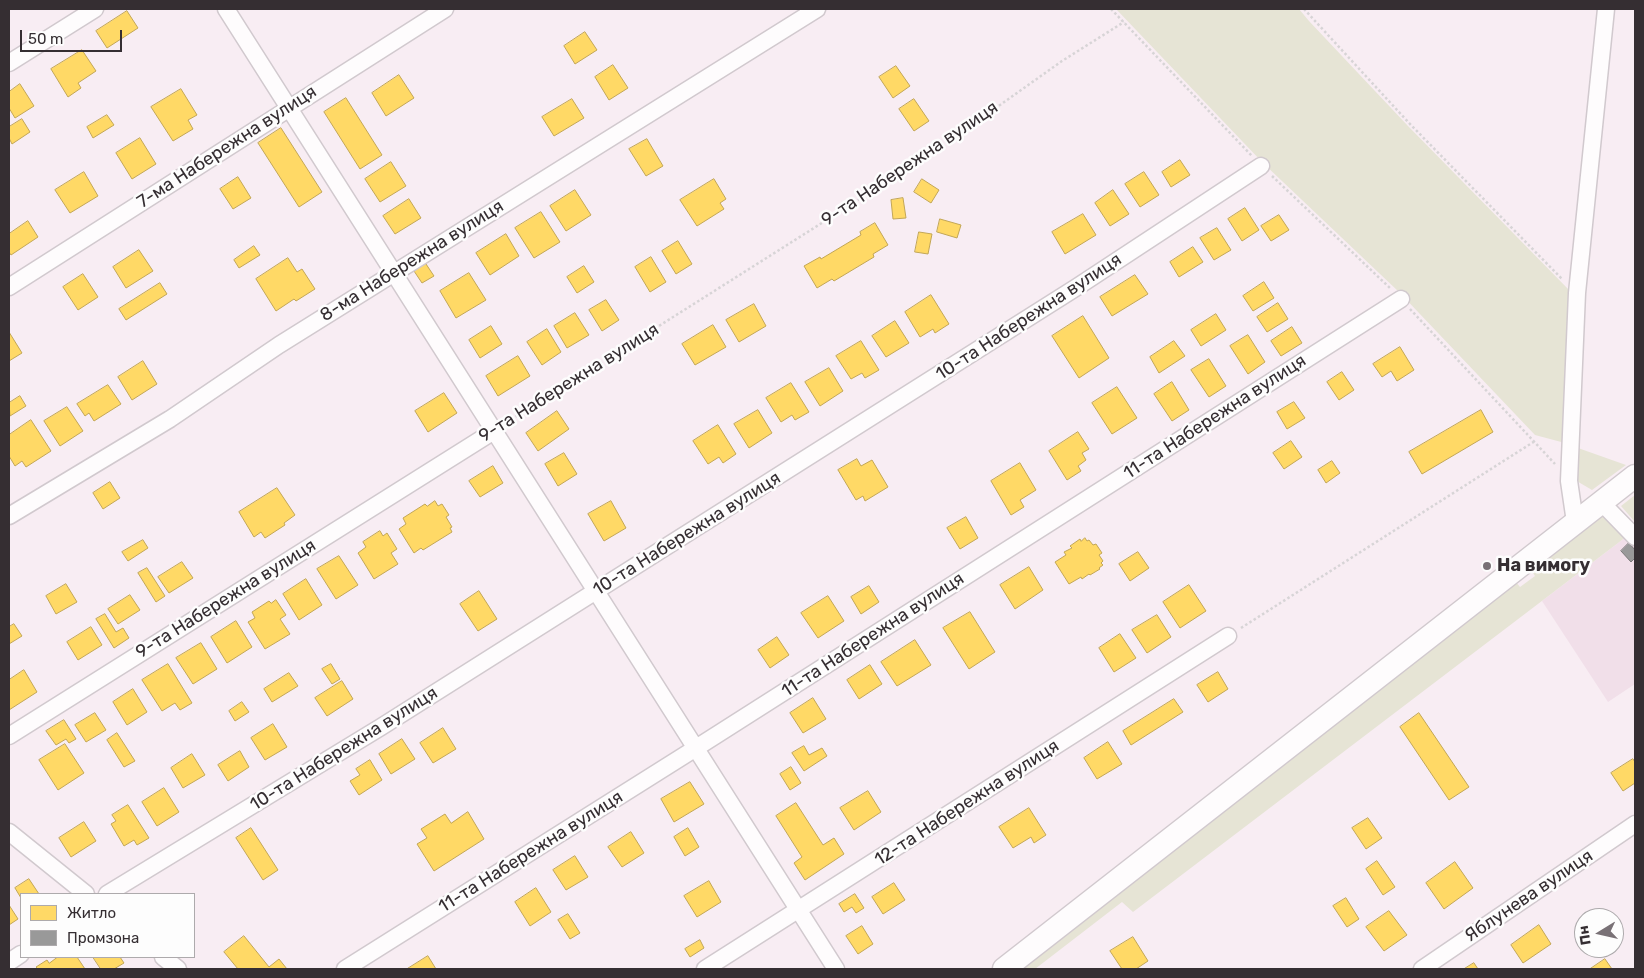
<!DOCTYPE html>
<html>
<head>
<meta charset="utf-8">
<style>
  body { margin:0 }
  #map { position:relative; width:1644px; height:978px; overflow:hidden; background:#f8edf3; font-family:Rubik,sans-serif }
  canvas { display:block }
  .frame { position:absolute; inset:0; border:10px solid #352e32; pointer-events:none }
  .legend { position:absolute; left:20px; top:893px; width:175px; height:65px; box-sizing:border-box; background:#fdfdfd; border:1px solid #adaaac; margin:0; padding:6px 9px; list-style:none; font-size:15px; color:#352e32 }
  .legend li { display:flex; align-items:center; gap:10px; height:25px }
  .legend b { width:25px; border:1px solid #adaaac }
  .north { position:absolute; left:1574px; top:908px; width:50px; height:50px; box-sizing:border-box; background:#fdfdfd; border:1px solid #adaaac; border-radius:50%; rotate:261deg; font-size:14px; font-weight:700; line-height:20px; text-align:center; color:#352e32 }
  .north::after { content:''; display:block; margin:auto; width:18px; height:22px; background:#797176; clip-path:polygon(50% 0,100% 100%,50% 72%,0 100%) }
  .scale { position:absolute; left:20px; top:30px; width:102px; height:22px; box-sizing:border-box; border:2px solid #352e32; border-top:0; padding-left:6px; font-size:15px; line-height:18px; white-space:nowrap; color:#352e32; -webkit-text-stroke:4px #fdfdfd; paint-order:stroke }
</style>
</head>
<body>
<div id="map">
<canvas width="1644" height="978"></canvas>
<div class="frame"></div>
<ul class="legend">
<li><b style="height:14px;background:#ffd966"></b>Житло</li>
<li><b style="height:14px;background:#999"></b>Промзона</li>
</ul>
<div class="north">Пн</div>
<div class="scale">50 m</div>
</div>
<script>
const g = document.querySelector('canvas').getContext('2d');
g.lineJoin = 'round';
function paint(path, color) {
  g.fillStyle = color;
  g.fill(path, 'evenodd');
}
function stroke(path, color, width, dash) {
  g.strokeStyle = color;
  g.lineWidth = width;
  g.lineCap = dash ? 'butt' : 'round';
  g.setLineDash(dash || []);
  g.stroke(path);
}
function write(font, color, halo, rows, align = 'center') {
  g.font = font + ' Rubik,sans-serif';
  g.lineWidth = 5;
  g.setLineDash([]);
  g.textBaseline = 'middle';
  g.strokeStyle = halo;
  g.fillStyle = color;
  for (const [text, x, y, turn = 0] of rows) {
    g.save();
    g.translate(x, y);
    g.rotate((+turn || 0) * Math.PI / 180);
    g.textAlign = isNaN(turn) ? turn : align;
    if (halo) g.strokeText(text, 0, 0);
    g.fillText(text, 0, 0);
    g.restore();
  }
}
const built = new Path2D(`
  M1626,537L1635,546V684L1608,702L1542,601Z`);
const green = new Path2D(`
  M1116,9H1299L1309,21L1408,126L1570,291L1565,443L1535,435L1399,292L1263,163Z
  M1578,448L1626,465L1592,490L1575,480Z
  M1635,495V522L1621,506Z
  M1604,513L1626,537L1133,912L1122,902L1035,969H1021L1516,582L1520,587L1535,576L1531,570Z`);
const homes = new Path2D(`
  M127,11L138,28L107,48L96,31Z
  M585,32L597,50L575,64L564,46Z
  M82,50L96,71L78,83L81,88L68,97L51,69Z
  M613,65L628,88L609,100L595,77Z
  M896,66L910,86L893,98L879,77Z
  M399,75L414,98L386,116L372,93Z
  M20,84L34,106L15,118L9,108V92Z
  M181,89L197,115L188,120L193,129L173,141L151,107Z
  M346,98L382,155L360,169L324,112Z
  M572,99L584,118L554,136L542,117Z
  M914,99L929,121L914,131L899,109Z
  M107,115L114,125L93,138L87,127Z
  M22,119L30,132L12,144L9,138V127Z
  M281,128L322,192L299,207L258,143Z
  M140,138L156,164L132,179L116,153Z
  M647,139L663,166L646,176L629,149Z
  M1180,160L1190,175L1171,187L1162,172Z
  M391,162L406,186L380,202L365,179Z
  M84,172L98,196L70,213L55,190Z
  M1144,172L1159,195L1140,207L1125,184Z
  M238,177L251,198L233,209L220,189Z
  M714,179L726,199L720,203L724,209L697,226L680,200Z
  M922,179L939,190L931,203L914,192Z
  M575,190L591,215L566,231L550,206Z
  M1113,190L1129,214L1110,226L1095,203Z
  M903,198L906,218L893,219L891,200Z
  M409,199L421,218L395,234L383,216Z
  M1245,208L1259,230L1242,241L1228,219Z
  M541,212L560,242L534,258L515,228Z
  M1083,214L1096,235L1065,254L1052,232Z
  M1279,215L1289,230L1271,241L1261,226Z
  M940,219L961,225L957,238L937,232Z
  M28,221L38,237L11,255L9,252V234Z
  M875,223L888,245L873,254L874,257L834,281L832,279L817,288L804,266L820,257L821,259L861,235L860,232Z
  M1217,228L1231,250L1214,260L1200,238Z
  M919,232L932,234L928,254L915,252Z
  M506,234L519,256L490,275L476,253Z
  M678,241L692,264L676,274L662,251Z
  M254,246L260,255L239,268L234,260Z
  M1193,247L1203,262L1179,277L1170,262Z
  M139,250L153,271L126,288L113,267Z
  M651,257L666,282L650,292L635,267Z
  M288,258L297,272L302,269L315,289L296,301L294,299L276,311L256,279Z
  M426,264L434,276L422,283L414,271Z
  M584,266L594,282L577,293L567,277Z
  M469,273L486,300L456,318L440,291Z
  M83,274L98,297L78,310L63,287Z
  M1135,275L1148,294L1112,316L1100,297Z
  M1264,282L1274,298L1253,311L1243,296Z
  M160,283L167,294L126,320L119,309Z
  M931,295L949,324L935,333L933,329L920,337L905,312Z
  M606,300L619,320L602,331L589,310Z
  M1278,303L1288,319L1267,332L1257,317Z
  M754,304L766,326L739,342L726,320Z
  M575,313L589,335L567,348L554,326Z
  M1216,314L1226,330L1201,346L1191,330Z
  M1083,316L1109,358L1079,378L1052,336Z
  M895,321L909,343L886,357L872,336Z
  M713,325L726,347L695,365L682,344Z
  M491,326L502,344L480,358L469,340Z
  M1292,327L1302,343L1281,356L1271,341Z
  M547,329L561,352L542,365L527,342Z
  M9,332L22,353L9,361Z
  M1248,335L1265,362L1248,374L1230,346Z
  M861,341L879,370L865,378L862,373L851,379L836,356Z
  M1174,341L1185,356L1159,373L1150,357Z
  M1400,347L1414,370L1397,381L1391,371L1382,377L1373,364Z
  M518,356L530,376L498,396L486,376Z
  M1209,359L1226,386L1209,397L1191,370Z
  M143,361L157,384L132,400L118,377Z
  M829,368L843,391L820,406L805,382Z
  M1342,372L1354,390L1339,400L1327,382Z
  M1172,382L1189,410L1172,421L1154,394Z
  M791,383L809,412L795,420L792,415L781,422L766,398Z
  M108,385L121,404L94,421L89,413L85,416L77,404Z
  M1117,387L1137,418L1112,434L1092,403Z
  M444,393L457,413L428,432L415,411Z
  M20,396L26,406L10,416L9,403Z
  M1294,402L1305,418L1287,429L1277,412Z
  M67,407L83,431L60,446L44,421Z
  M758,410L772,433L749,448L734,424Z
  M1481,410L1493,432L1422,474L1409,452Z
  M557,411L569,429L538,451L526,433Z
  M31,420L51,451L26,467L22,461L15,466L9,456V435Z
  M718,425L736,454L723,463L719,457L708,464L693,441Z
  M1078,432L1089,449L1082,453L1086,460L1078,466L1081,471L1067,480L1049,451Z
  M1291,441L1302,457L1284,469L1273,453Z
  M564,453L577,474L558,486L545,464Z
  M857,459L861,466L872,460L888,487L865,501L863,496L856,500L838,470Z
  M1332,461L1340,473L1326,483L1318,470Z
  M1020,463L1036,490L1020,500L1024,507L1011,515L991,481Z
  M493,466L503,483L480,497L469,481Z
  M110,482L120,498L103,509L93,493Z
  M277,488L295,515L284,523L285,525L265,538L261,532L254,537L239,512Z
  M435,501L438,506L442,504L449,515L446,517L452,527L450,528L452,532L423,550L421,548L414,553L399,529L406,524L403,518L425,504L427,506Z
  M611,501L626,528L604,541L588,514Z
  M966,517L978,538L960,549L947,528Z
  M380,531L383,536L387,533L397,549L391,553L398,564L374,579L358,553L366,547L363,542Z
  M1085,538L1087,541L1089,540L1093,545L1096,544L1102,553L1099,555L1103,561L1101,563L1103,565L1099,568L1100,569L1090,575L1089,574L1082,579L1081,577L1069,584L1055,562L1066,555L1064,552L1072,548L1070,546L1080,539L1081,541Z
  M143,540L148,548L128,561L122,552Z
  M1138,552L1149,568L1130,581L1119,564Z
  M339,556L358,585L336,599L317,569Z
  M182,562L193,578L169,593L158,577Z
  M1029,567L1043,590L1015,609L1000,585Z
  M147,568L165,596L156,602L138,573Z
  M306,579L322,605L299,620L283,594Z
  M66,584L77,602L56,614L46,596Z
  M1189,585L1206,611L1180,628L1163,602Z
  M869,586L879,602L861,614L851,597Z
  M479,591L497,619L478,631L460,604Z
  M130,595L140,610L118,624L108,609Z
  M828,596L844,621L818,638L801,613Z
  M276,600L286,615L280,619L290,634L265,649L248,622L255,618L252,612L269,601L271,603Z
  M970,612L995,652L969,669L943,628Z
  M105,614L116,632L123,628L129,638L114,648L96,619Z
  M1157,615L1171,637L1147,653L1132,630Z
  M236,621L252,647L227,663L211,637Z
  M14,624L22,636L9,644V627Z
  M91,627L102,645L78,660L67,642Z
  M1120,634L1136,658L1114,672L1099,648Z
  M777,637L789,655L770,668L758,650Z
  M915,640L931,665L897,686L881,662Z
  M201,643L217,669L193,684L176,658Z
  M168,664L192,703L180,710L175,703L162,711L142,680Z
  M331,664L340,679L332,684L322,669Z
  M870,665L882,684L859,699L847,680Z
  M24,670L37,692L9,710V680Z
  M1218,672L1228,689L1208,702L1197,685Z
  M289,673L298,686L272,702L264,689Z
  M342,681L353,699L327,716L315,698Z
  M133,689L147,712L127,725L113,702Z
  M813,698L826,719L803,733L790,713Z
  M1174,699L1183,712L1131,745L1123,731Z
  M242,702L249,712L235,721L229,711Z
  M95,713L106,730L86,742L75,725Z
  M1419,713L1469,787L1449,800L1400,727Z
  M64,720L76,739L69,743L66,739L56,745L46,731Z
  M273,724L287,747L265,760L251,738Z
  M443,728L456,749L433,763L420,743Z
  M117,733L135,761L124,767L107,740Z
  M402,739L415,759L391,774L379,754Z
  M1108,742L1122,764L1097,779L1084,758Z
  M65,744L84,773L58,790L39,760Z
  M804,746L809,755L822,748L827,756L804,771L792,753Z
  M240,751L249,767L228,781L218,765Z
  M192,754L205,775L183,788L171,768Z
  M1633,759L1635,762V783L1623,791L1611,773Z
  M370,760L382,780L359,795L350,781L360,775L356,769Z
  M791,767L801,783L790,790L780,774Z
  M690,782L704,804L674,822L661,799Z
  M164,788L179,812L157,826L142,802Z
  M868,791L881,812L854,830L840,808Z
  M796,803L823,845L834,838L844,854L805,880L794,863L802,857L776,816Z
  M128,805L149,838L137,845L134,840L124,846L111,824L116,821L112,815Z
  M1029,808L1046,835L1034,843L1031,837L1013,848L999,827Z
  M468,812L484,839L434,871L417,844L427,838L421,829L445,814L451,823Z
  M1368,818L1382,838L1366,849L1352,828Z
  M84,822L96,841L71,857L59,838Z
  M251,828L278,870L263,880L236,838Z
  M688,828L699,847L685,856L674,837Z
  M631,832L644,853L622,867L608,847Z
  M575,856L588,877L566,890L553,870Z
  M1377,861L1395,887L1383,895L1366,869Z
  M1455,862L1473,888L1444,909L1426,883Z
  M29,879L39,894H21V898L15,888Z
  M709,881L721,902L697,917L684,896Z
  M894,883L905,900L883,914L872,897Z
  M536,888L551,912L530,926L515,902Z
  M855,894L864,908L856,913L852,907L844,912L839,904Z
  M1346,898L1359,919L1347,927L1333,906Z
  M9,905L18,919L9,925Z
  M1389,911L1407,935L1384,951L1366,927Z
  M568,914L580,933L570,939L558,920Z
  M1539,925L1551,944L1523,963L1511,945Z
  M862,926L873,944L858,954L846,936Z
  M244,936L269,967L279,959L287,969H238L224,952Z
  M1133,937L1148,961L1136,969H1122L1110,951Z
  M700,940L704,948L690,957L685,949Z
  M428,956L436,969H407Z
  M58,957H77L85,969H38L36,967L47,960L49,963Z
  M93,957H120L124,963L114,969H101Z
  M1605,959L1612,969H1590Z
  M1474,963L1478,969H1464Z`);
const industry = new Path2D(`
  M1629,543L1635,550V558L1631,562L1621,551Z`);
const path = new Path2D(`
  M1111,9L1252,156
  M1304,9L1410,124L1563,280
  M1272,176L1391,289
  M1410,309L1555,464
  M507,422L931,154L1062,61L1124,22
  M1241,628L1535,441`);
const street = new Path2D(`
  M226,9L836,969
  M9,63L95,9
  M9,287L445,9
  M1601,502L1635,537
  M9,516L170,419L279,345L817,9
  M1575,522L1569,481L1577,293L1606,9
  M9,736L494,431
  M9,832L86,894
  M107,894L381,727L596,591L1077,287L1261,166
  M163,957L178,969
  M9,962L21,954
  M345,969L696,748L1401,299
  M705,969L1228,636
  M1422,969L1635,824`);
const secondary = new Path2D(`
  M1004,969L1635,476`);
const markers = [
  [1487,566,5,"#797176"]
];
const streetNames = [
  ["7-ма Набережна вулиця",227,147,-33],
  ["9-та Набережна вулиця",910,164,-34],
  ["8-ма Набережна вулиця",412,261,-32],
  ["10-та Набережна вулиця",1029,317,-33],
  ["9-та Набережна вулиця",569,383,-32],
  ["11-та Набережна вулиця",1215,417,-33],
  ["10-та Набережна вулиця",687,534,-32],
  ["9-та Набережна вулиця",226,599,-32],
  ["11-та Набережна вулиця",873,635,-33],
  ["10-та Набережна вулиця",344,749,-32],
  ["12-та Набережна вулиця",967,803,-33],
  ["11-та Набережна вулиця",531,852,-32],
  ["Яблунева вулиця",1529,896,-34]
];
const poiNames = [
  ["На вимогу",1497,566]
];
paint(built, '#f1dfe9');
paint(green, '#e6e4d5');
paint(homes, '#ffd966');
stroke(homes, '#c2a656', 1);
paint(industry, '#999');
stroke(industry, '#7b797a', 1);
stroke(street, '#d1c9ce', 19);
stroke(secondary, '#d1c9ce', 25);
stroke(path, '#d7d4d6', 2.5, [2.5, 2.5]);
stroke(street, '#fefcfd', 16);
stroke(secondary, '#fefcfd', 22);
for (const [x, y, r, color] of markers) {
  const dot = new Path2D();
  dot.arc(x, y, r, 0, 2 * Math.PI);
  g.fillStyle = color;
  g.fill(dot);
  stroke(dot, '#fdfdfd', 2);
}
write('18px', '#352e32', '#fdfdfd', streetNames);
write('bold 18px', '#352e32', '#fdfdfd', poiNames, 'left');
</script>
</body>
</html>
